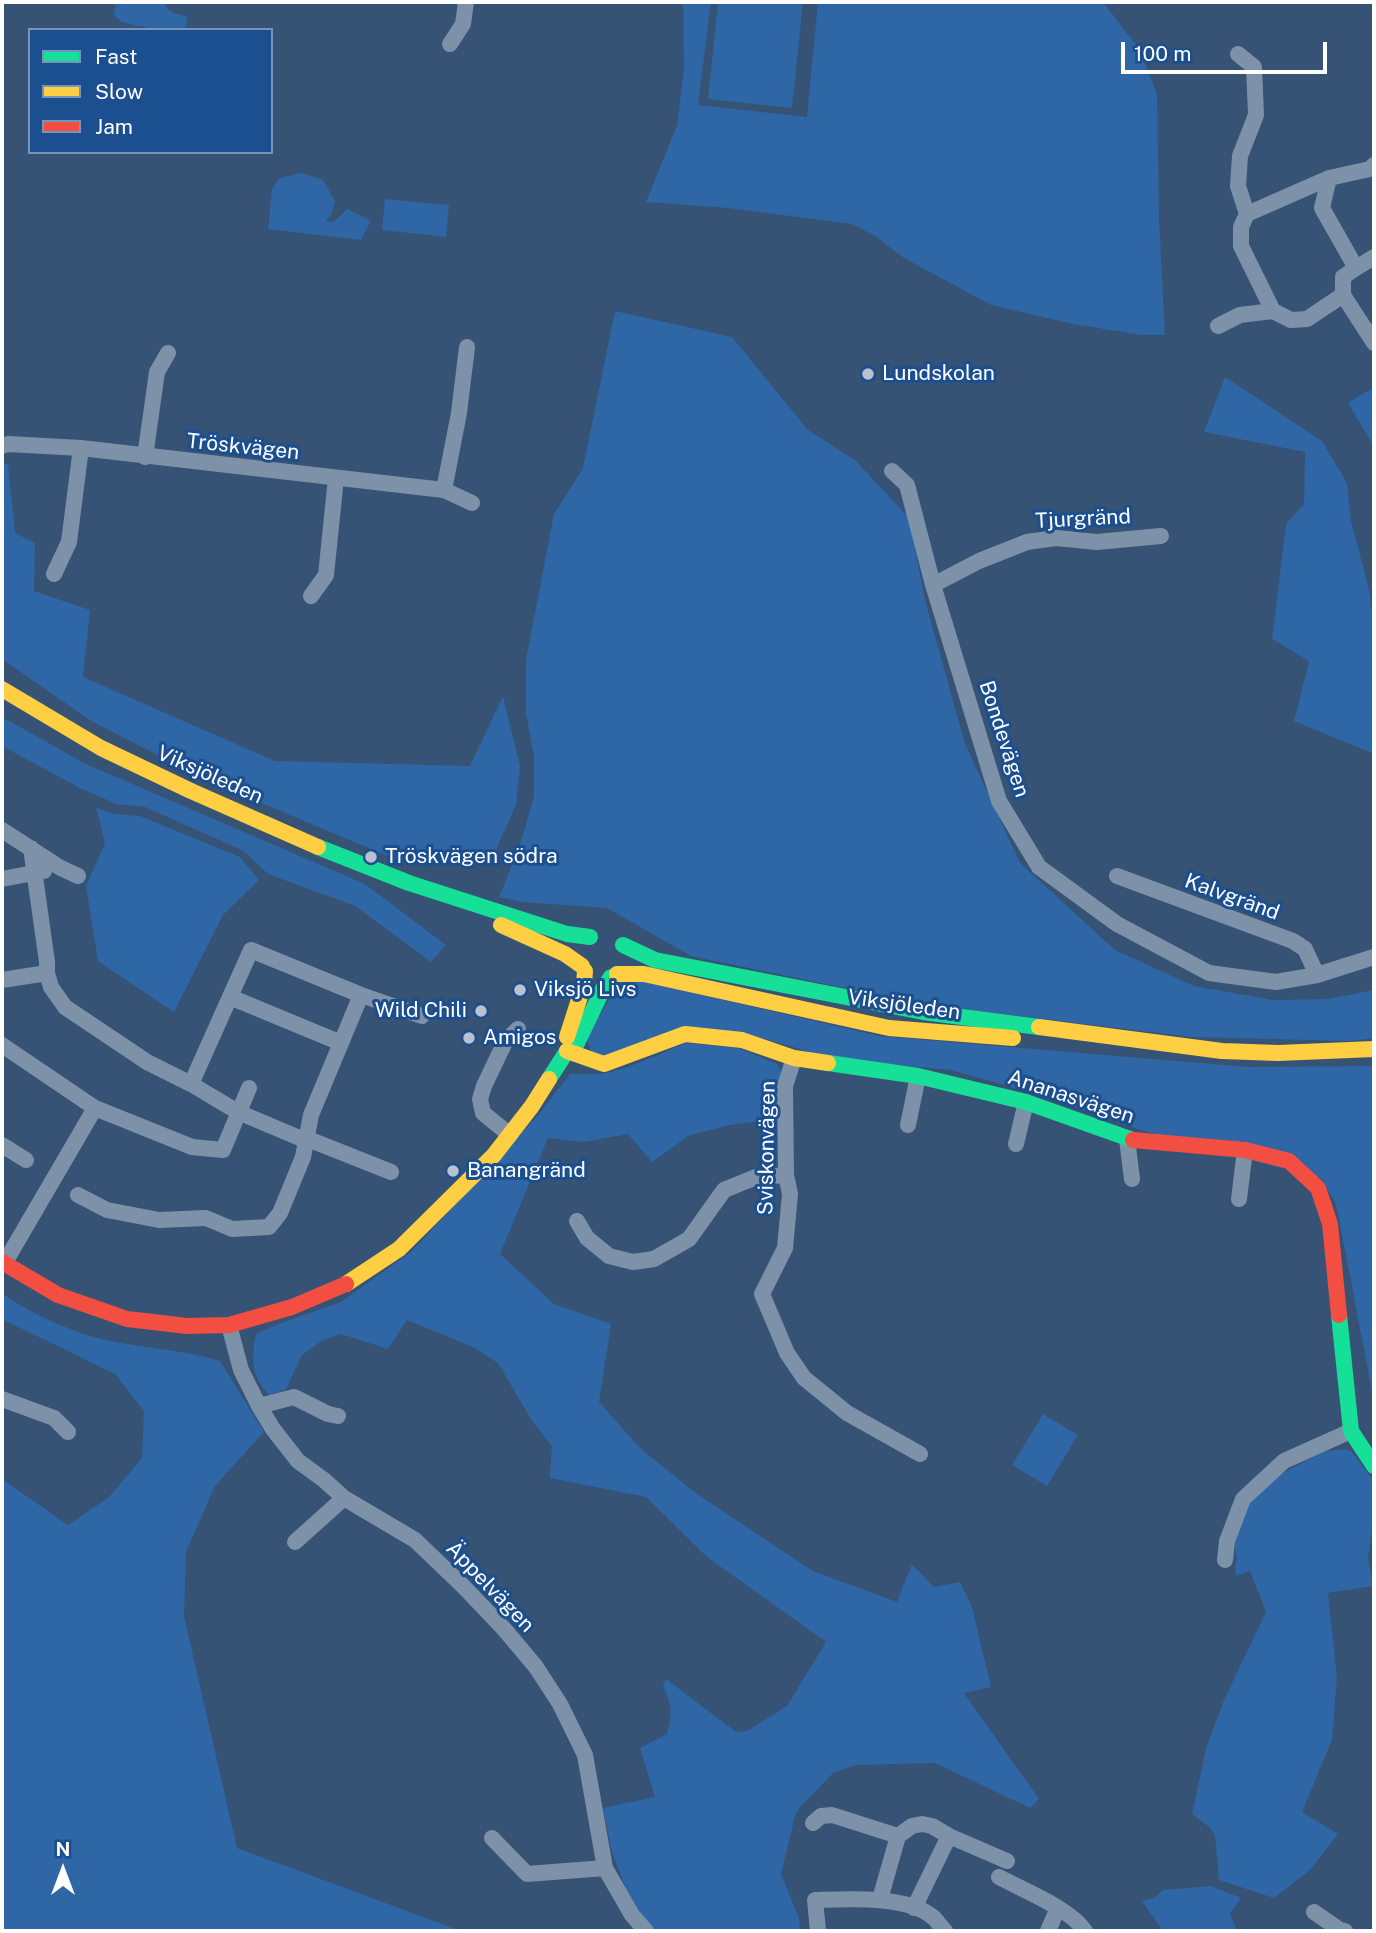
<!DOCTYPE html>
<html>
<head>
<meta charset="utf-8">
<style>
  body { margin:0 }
  #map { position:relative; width:1376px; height:1933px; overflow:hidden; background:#365274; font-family:"Public Sans",sans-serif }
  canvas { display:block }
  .frame { position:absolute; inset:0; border:4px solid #fff; pointer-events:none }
  .legend { position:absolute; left:28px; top:28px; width:245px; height:126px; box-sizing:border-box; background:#1b4f8f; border:2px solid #7695bc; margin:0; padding:9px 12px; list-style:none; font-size:21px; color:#fff }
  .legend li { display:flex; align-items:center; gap:14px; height:35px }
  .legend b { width:35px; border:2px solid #7695bc }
  .north { position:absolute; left:28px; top:1835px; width:70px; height:70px; -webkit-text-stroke:5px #1b4f8f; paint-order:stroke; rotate:0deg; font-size:19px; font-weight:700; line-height:28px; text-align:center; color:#fff }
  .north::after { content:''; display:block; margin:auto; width:24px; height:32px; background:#fff; clip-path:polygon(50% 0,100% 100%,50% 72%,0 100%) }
  .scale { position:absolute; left:1121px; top:42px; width:206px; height:32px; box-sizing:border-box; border:4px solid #fff; border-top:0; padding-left:9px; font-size:21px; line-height:24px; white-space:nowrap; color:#fff; -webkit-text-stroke:5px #1b4f8f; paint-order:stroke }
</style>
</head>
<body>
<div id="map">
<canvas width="1376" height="1933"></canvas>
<div class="frame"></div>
<ul class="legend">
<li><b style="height:9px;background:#16e098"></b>Fast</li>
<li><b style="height:9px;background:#ffcf43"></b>Slow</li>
<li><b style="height:9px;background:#f24e42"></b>Jam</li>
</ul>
<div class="north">N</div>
<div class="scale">100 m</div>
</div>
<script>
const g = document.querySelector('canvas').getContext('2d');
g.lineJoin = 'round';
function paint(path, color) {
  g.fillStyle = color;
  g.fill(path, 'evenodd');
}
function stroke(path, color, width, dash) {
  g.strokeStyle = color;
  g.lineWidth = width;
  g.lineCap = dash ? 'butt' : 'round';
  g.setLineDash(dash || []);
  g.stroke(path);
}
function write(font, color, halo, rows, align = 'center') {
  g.font = font + ' "Public Sans",sans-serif';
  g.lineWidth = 6;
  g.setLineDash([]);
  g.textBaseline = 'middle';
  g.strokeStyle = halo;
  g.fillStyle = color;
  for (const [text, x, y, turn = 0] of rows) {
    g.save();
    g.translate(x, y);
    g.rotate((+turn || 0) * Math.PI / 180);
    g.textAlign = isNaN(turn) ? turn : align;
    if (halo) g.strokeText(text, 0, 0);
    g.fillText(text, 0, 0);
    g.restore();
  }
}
const green = new Path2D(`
  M116,2H164C166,12 178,15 187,16L186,27C175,32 134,27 123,22C120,21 117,18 114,15Z
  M683,2H711L698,105L807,117L818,2H1103L1139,49L1157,94L1159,217L1165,335H1141L1073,324L991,305L904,258L875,236L852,224L728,208L646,202L677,125L684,69Z
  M718,2H803L792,108L708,99Z
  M302,173L323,180L335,201L332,213L326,221L334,222L347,209L371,221L361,240L268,229L272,189L279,178Z
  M385,199L449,205L446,237L382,230Z
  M615,311L732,337L808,430L855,460L909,518L925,600L965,744L1020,863L1115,950L1194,986L1273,1000L1328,999L1374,990V1038L1351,1041L1192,1037L926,1005L691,956L607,908L522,902L499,897L519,848L534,796V756L526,713V660L554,514L583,468Z
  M1225,377L1322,441L1347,483L1351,521L1368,585L1374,621V754L1294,721L1309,661L1272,639L1286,524L1304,504L1305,452L1204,432Z
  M1374,387V447L1348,403Z
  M2,463L8,464L15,533L35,543L34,591L90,610L83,677L275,761L470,766L503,696L520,766L516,805L490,863L390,857L202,778L91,721L2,659Z
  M2,717L86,764L365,884L446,945L431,962L355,906L268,874L244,851L145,807L116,804L78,787L2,746Z
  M96,808L115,814L140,816L240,857L259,880L223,915L174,1012L98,961L86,886L105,843Z
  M636,980L880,1036L1248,1067L1374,1066V1401L1336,1204L1322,1179L1144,1131L1029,1092L951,1070L833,1059L745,1033L605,1056L590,1051L587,1036L620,982Z
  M686,1043L738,1048L777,1064L783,1075L778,1122L760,1121L730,1125L690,1135L652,1162L628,1134L583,1142L548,1138L500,1254L554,1304L611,1324L599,1402L641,1449L697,1494L813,1571L897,1602L912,1564L934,1587L960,1582L972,1607L991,1687L964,1693L1039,1799L1030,1808L935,1763L856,1765L833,1773L800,1807L795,1816L781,1874L799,1918L800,1931H655L632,1905L612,1852L603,1808L655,1797L640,1748L667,1734C672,1714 673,1706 663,1687L666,1679L736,1732L747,1731L787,1706L826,1642L707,1557L646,1497L550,1478L552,1446L532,1421L498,1363L475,1348L407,1320L388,1349L341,1334L323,1340L302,1355L286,1389L270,1395C251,1378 251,1358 256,1334L281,1323L341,1302L411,1252L540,1113L570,1074C579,1073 588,1075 597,1074C624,1072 661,1053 686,1043Z
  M2,1293C25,1311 72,1332 101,1339C140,1348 181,1349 220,1361L264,1432L215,1486L186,1552L184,1616L237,1848L461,1931H2V1479L68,1525L109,1497L142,1458L144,1411L115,1374L2,1319Z
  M1043,1414L1078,1435L1047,1486L1012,1465Z
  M1345,1449L1352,1452L1374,1481V1518L1368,1558L1373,1586L1328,1593L1337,1677L1332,1740L1302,1812L1338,1834L1310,1870L1274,1898L1219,1880L1215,1835L1208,1826L1192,1814L1207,1745L1224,1700L1266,1612L1250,1571L1236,1576L1235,1569L1237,1557L1233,1541L1247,1507L1275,1477L1325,1451Z
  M1211,1886L1241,1898L1230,1914L1237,1931H1163L1142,1901L1154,1898L1163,1890Z`);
const street = new Path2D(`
  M450,44L463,24L466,2
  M1238,54L1254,67L1256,115L1240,156L1238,186L1247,214L1241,227V246L1273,311L1291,320L1307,319L1343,295L1374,343
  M1329,178L1322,208L1356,268L1374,257
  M1247,214L1329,178L1370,169L1374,165
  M1343,295V277L1356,268
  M1218,326L1240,315L1273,311
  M2,446L8,444L81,448L444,490L472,503
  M145,457L157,372L168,353
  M892,471L907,485L933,585L999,801L1039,867L1117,924L1209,973L1276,982L1317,975L1374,957
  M444,490L459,413L467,347
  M54,574L69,542L81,448
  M933,585L979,561L1027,542L1056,538L1097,542L1161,536
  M311,596L326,575L336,478
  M2,830L59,867L78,876
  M1117,876L1293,941L1305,949L1317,975
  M2,879L44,871
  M47,973L51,987L65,1007L147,1062L191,1084L238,1112L302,1139L313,1141L391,1172
  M2,980L47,973V962L31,848
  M230,997L341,1043
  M2,1045L95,1108L192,1147L223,1150L249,1088
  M794,1058L785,1086L786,1175L790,1194L785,1248L762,1294L787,1353L804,1378L847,1413L920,1454
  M191,1084L251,950L361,995L422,1016
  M908,1125L918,1076
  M510,1135L483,1113L480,1099L484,1086L505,1042L518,1029
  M1127,1139L1132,1179
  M1016,1144L1026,1102
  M2,1145L26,1160
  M78,1195L107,1210L159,1220L206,1218L232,1229L269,1227L280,1213L303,1157L311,1115L361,995
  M1239,1199L1245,1150
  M577,1221L587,1238L609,1256L633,1262L654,1259L689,1239L724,1190L756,1177L786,1175
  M4,1264L95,1108
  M229,1325L241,1370L259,1406L273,1429L298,1461L324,1480L344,1498L415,1540L464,1587L505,1630L536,1667L560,1704L585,1755L605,1868L632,1915L646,1931
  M2,1399L54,1418L68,1432
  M259,1406L294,1397L328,1414L338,1416
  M295,1542L344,1498
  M1225,1560L1227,1541L1243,1499L1284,1461L1351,1431
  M813,1823L821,1816L832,1815L898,1836
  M492,1838L527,1874L605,1868
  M999,1877C1023,1890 1071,1909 1085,1931
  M880,1899L898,1836L912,1826L922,1824L932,1826L949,1836L1007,1861
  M914,1908L949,1836
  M1314,1912L1340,1930L1345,1931
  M818,1931L815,1900C848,1899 909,1895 934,1918C938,1922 941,1927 945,1931
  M1048,1931L1058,1908`);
const fast = new Path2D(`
  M318,847L409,883L567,934L590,937
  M623,945L655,960L923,1012L1039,1027
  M828,1063L918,1076L1026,1102L1133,1140
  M549,1079L567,1051L577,1043L603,989L611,977
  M1339,1315L1351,1431L1374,1466`);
const slow = new Path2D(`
  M2,689L101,748L191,791L318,847
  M501,925L565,954L582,966
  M617,974H644L889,1028L1013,1038
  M1039,1027L1222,1051L1278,1053L1374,1049
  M567,1037L584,984L585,971
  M567,1051L604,1064L685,1034L742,1040L794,1058L828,1063
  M346,1284L399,1249L494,1155L532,1106L549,1079`);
const jam = new Path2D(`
  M1133,1140L1245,1150L1289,1161L1318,1188L1330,1224L1339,1315
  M2,1262L58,1295L127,1319L187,1326L229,1325L292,1307L346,1284`);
const markers = [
  [868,374,7,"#b9c2ce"],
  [371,857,7,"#b9c2ce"],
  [520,990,7,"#b9c2ce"],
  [481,1011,7,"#b9c2ce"],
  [469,1038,7,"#b9c2ce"],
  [453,1171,7,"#b9c2ce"]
];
const poiNames = [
  ["Lundskolan",882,374],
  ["Tröskvägen södra",385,857],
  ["Viksjö Livs",534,990],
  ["Wild Chili",467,1011,"right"],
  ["Amigos",483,1038],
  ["Banangränd",467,1171]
];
const streetNames = [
  ["Tröskvägen",243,447,6],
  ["Tjurgränd",1083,519,-3],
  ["Bondevägen",1004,739,72],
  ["Viksjöleden",210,775,24],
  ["Kalvgränd",1232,897,20],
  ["Viksjöleden",904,1005,8],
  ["Ananasvägen",1071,1097,18],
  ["Sviskonvägen",767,1148,-89],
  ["Äppelvägen",490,1587,46]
];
paint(green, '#2f66a5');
stroke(street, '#7d92a8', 16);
stroke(fast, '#16e098', 16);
stroke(slow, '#ffcf43', 16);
stroke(jam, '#f24e42', 16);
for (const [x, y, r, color] of markers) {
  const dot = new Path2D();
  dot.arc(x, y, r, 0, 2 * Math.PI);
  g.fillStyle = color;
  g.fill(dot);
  stroke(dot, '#1b4f8f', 2.5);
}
write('21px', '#fff', '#1b4f8f', poiNames, 'left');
write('21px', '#fff', '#1b4f8f', streetNames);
</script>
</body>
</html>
